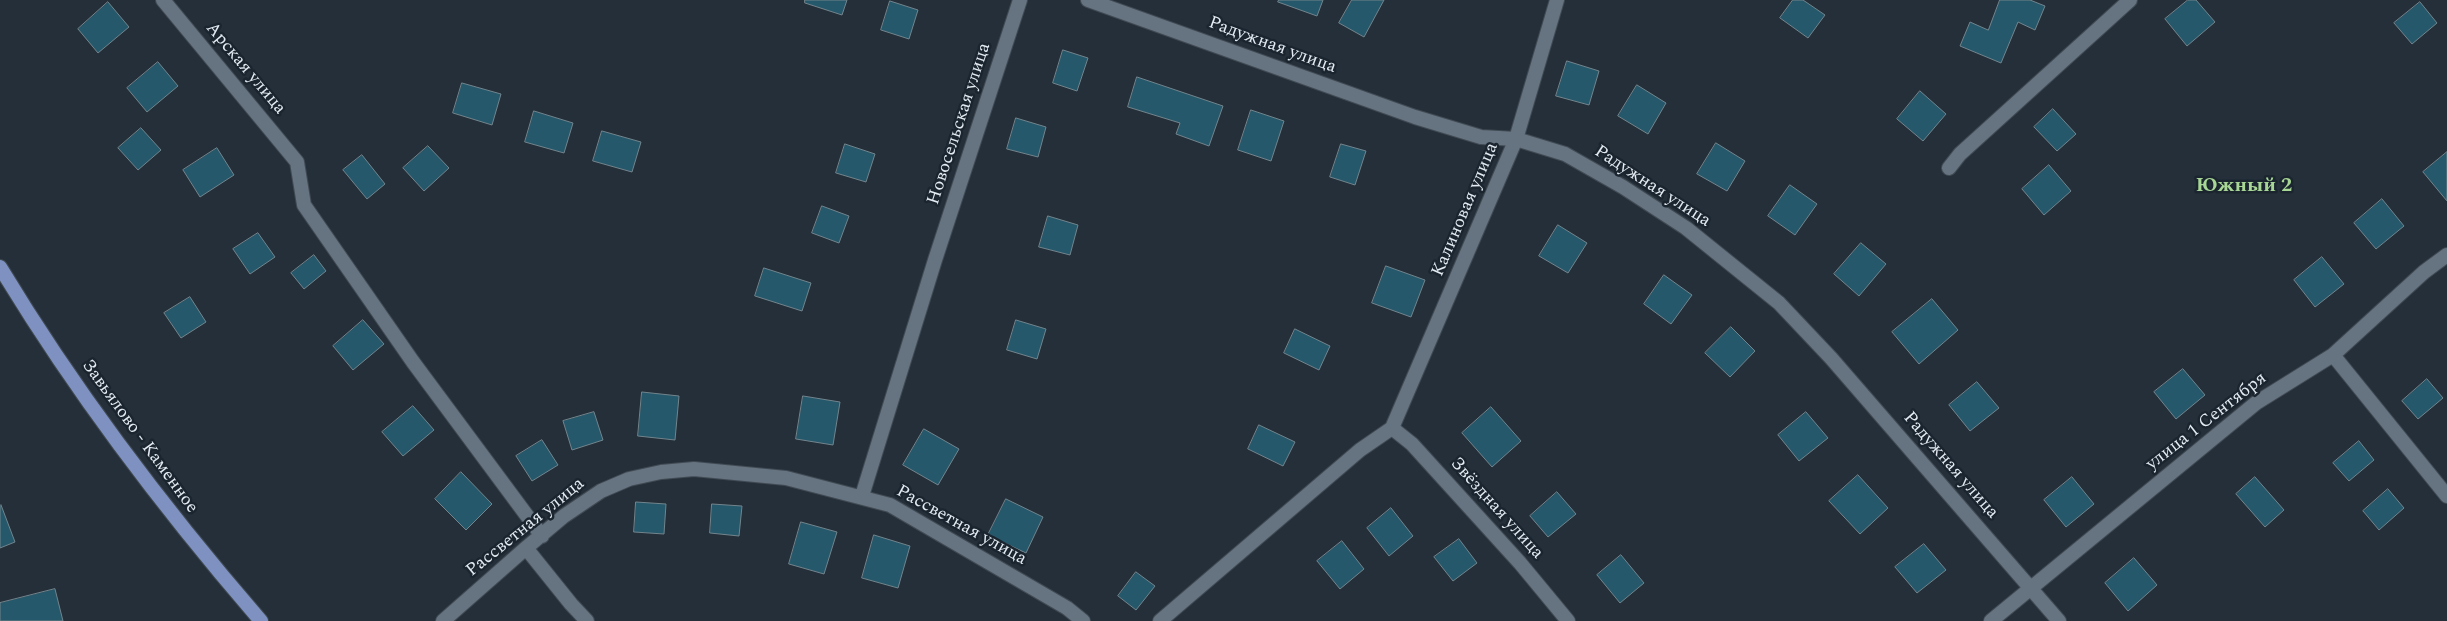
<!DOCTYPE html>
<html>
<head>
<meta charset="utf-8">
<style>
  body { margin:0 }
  canvas { display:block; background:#242f3a }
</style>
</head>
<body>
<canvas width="2447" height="621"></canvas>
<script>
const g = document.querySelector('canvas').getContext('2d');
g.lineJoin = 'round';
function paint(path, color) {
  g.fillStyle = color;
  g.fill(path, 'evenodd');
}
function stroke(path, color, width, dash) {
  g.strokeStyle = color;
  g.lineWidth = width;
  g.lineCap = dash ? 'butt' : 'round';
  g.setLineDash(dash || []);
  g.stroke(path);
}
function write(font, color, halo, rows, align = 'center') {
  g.font = font + ' Spectral,serif';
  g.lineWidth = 5;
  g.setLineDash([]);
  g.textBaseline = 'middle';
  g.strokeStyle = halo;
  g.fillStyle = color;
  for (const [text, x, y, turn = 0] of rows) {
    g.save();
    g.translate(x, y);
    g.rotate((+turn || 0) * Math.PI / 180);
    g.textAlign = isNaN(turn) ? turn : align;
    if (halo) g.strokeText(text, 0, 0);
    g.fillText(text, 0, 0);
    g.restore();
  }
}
const building = new Path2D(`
  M805,0H847L842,15L805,3Z
  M1279,0H1323L1317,16L1278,2Z
  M1352,0H1384L1364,37L1339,23Z
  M1793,0H1803L1825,15L1808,38L1780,18Z
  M2000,0H2030L2045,6L2035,30L2018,22L2001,63L1960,46L1970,22L1988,30Z
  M2188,0H2196L2215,22L2187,46L2165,19Z
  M890,1L918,10L909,39L881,30Z
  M108,2L129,27L98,53L78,29Z
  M2420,2L2437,23L2412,44L2394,23Z
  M1063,50L1088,58L1077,91L1053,83Z
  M1567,61L1599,71L1589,105L1556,96Z
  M158,62L178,86L147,112L127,88Z
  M1137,77L1223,106L1209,146L1176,134L1180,123L1128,107Z
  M462,83L501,94L492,125L453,113Z
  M1637,85L1666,103L1648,134L1618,116Z
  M1920,91L1946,114L1923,141L1897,119Z
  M2053,109L2076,134L2057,151L2034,127Z
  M1251,110L1284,121L1271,161L1238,150Z
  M534,111L573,123L564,153L525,142Z
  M1016,118L1046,127L1038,157L1007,149Z
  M141,128L161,150L138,170L118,148Z
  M602,131L641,142L632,172L593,161Z
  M1716,143L1745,161L1727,191L1697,174Z
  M845,144L875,154L866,182L836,173Z
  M1341,144L1366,151L1355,185L1330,177Z
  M428,146L449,168L424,191L403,168Z
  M217,148L234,175L200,197L183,170Z
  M2447,152V201L2423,172Z
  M362,155L385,184L367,199L343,170Z
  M2049,165L2071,191L2044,215L2022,189Z
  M1790,185L1817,204L1795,235L1768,216Z
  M2382,199L2404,226L2376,249L2354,223Z
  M822,206L849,216L839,243L812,233Z
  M1048,216L1078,225L1070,255L1039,247Z
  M1558,225L1587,243L1568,273L1539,256Z
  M258,233L275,257L250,274L233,249Z
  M1861,243L1886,264L1859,296L1834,274Z
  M314,255L326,271L304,289L291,273Z
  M2322,257L2344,284L2315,307L2294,280Z
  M1386,266L1425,280L1411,317L1372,303Z
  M764,268L811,283L802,311L755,296Z
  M1664,275L1692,295L1671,324L1644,304Z
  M190,297L206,322L181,338L164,313Z
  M1932,299L1958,330L1919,364L1892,332Z
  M363,320L384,344L353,370L333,346Z
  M1016,320L1046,329L1037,359L1007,350Z
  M1731,327L1755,351L1730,377L1705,353Z
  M1295,329L1330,346L1319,370L1284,353Z
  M2183,369L2205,395L2176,419L2154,392Z
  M2427,379L2443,398L2418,419L2402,401Z
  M1977,382L1999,408L1970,431L1949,405Z
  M642,392L679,396L675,440L638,436Z
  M803,396L840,402L833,445L796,439Z
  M413,406L434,430L403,456L382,432Z
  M1491,407L1521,441L1492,467L1462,433Z
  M594,412L603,440L572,450L563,421Z
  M1806,412L1828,438L1799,461L1778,435Z
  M1259,425L1295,442L1283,466L1248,449Z
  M924,429L959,449L938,485L903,465Z
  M542,440L558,465L532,481L516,456Z
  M2359,441L2374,460L2349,481L2333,463Z
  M461,472L492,504L466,530L435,499Z
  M1858,475L1888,508L1860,534L1829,501Z
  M2072,477L2094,504L2066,527L2044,500Z
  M2255,477L2284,510L2265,527L2236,494Z
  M2388,489L2404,508L2379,530L2363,511Z
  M1557,492L1576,514L1548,537L1530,516Z
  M1006,499L1043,517L1026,553L988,535Z
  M636,502L666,504L664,534L634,532Z
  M712,504L742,506L739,536L710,533Z
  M1,505L15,542L0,548V506Z
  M1391,508L1413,536L1389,556L1367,528Z
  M801,522L837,532L824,574L789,564Z
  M874,535L910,546L898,588L862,578Z
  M1459,539L1477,563L1453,581L1434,557Z
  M1342,541L1364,569L1340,589L1317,561Z
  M1924,544L1946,570L1917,593L1895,567Z
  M1621,555L1644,583L1620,603L1597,575Z
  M2134,558L2157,585L2128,611L2105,583Z
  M1136,572L1155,586L1136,610L1118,596Z
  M55,589L63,621H0V603Z`);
const minor = new Path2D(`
  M163,0L297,162L304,205L413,362L542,536
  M1088,0L1415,117L1481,137L1516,139L1565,154L1623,187L1686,228L1779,303L1831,358L2059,621
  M1949,168L1960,154L2130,0
  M2333,355L2447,496
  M1392,428L1516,139L1557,0
  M1392,428L1412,444L1520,563L1568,621
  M862,496L935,260L1020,0
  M526,548L571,604L587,621
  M443,621L526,548L564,516L601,491L629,479L661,472L694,469L786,478L890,505L1067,608L1083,621
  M1160,621L1360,450L1392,428
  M1991,621L2256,403L2333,355L2424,272L2447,255`);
const primary = new Path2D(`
  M0,267C76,393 165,510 261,621`);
const streetNames = [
  ["Радужная улица",1272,46,20],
  ["Арская улица",245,69,50],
  ["Новосельская улица",960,124,-72],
  ["Радужная улица",1652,187,33],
  ["Калиновая улица",1466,210,-67],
  ["улица 1 Сентября",2207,422,-38],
  ["Завьялово - Каменное",139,437,54],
  ["Радужная улица",1950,466,49],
  ["Звёздная улица",1496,509,48],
  ["Рассветная улица",961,526,29],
  ["Рассветная улица",526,528,-39]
];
const quarterNames = [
  ["Южный 2",2244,187]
];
paint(building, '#26586b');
stroke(building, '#72848c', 1);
stroke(minor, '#404a53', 16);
stroke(primary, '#404a53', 16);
stroke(minor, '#667380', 14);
stroke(primary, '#7e91c1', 14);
write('18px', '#e3eaf1', '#1a252f', streetNames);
write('bold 20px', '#a8d695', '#1a252f', quarterNames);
</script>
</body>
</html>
